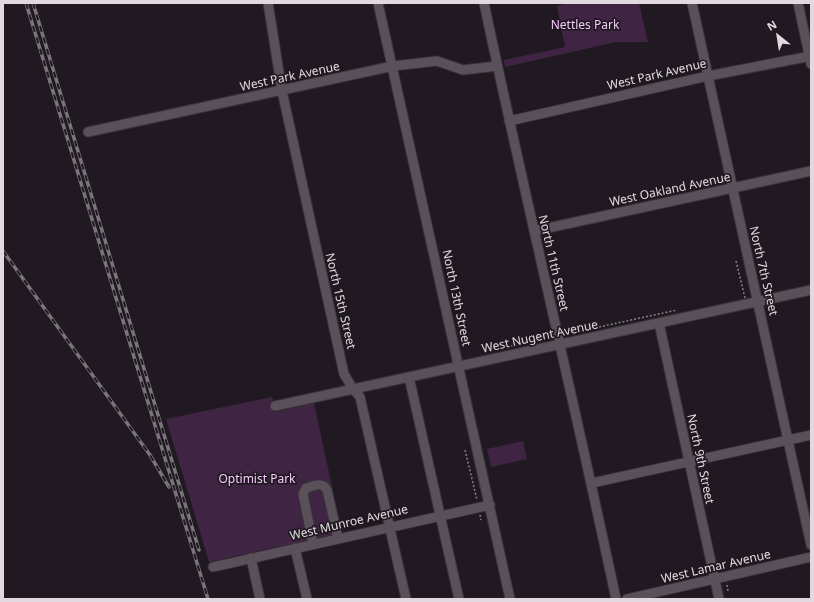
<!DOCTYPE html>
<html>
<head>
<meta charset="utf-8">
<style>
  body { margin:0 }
  #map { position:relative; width:814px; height:602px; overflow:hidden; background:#201921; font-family:"Noto Sans",sans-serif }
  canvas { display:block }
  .frame { position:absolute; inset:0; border:4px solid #e0dae0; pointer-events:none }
  .north { position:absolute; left:758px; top:16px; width:40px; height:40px; -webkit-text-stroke:3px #201921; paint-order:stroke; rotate:330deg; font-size:11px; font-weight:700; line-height:16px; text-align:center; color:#e0dae0 }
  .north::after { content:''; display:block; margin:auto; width:14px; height:18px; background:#e0dae0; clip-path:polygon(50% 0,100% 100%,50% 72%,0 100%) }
</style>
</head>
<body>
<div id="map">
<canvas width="814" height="602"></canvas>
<div class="frame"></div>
<div class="north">N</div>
</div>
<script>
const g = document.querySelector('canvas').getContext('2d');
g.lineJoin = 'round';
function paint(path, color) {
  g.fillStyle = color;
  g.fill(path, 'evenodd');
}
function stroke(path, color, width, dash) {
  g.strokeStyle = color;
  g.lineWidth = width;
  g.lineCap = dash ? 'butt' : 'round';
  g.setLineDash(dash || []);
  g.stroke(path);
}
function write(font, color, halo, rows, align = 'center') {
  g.font = font + ' "Noto Sans",sans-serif';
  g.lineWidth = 3.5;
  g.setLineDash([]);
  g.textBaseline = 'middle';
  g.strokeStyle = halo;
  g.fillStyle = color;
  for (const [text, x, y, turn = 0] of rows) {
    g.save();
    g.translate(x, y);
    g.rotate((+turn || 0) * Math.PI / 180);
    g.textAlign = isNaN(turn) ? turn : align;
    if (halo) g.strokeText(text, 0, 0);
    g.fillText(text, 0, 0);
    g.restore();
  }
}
const green = new Path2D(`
  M568,3H639L648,42H616L505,67L504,60L565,47L557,6Z
  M272,397L275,412L314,403L342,533L209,562L166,419Z
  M523,441L527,459L491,467L487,449Z`);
const path = new Path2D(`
  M736,261L745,298
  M599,327L677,310
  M503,348L528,342
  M465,450L477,500
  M480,515L481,520
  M727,585L728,591`);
const minor = new Path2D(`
  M268,3L282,91L344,374L353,389L360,397L406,599
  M378,3L510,599
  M484,3C526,202 574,400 616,599
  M692,3L811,545
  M798,3L811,64
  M509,121L708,76L811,56
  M88,132L393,66L437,61L463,70L497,66
  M534,231L811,171
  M659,323L719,599
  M409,377L459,599
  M275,406L811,290
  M592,483L811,435
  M313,544L303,494L306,488C314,486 322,481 327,490L338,538
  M295,548L307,599
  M251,558L260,599
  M213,567L490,505
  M627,599L811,557`);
const rail = new Path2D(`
  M26,3L208,599
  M33,3L199,550
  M3,251L150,455L169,487`);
const parkNames = [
  ["Nettles Park",585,26],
  ["Optimist Park",257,480]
];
const streetNames = [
  ["West Park Avenue",657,75,-13],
  ["West Park Avenue",290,77,-12],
  ["West Oakland Avenue",670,190,-12],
  ["North 11th Street",553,263,77],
  ["North 7th Street",763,271,77],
  ["North 13th Street",456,298,78],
  ["North 15th Street",340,301,77],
  ["West Nugent Avenue",540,337,-12],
  ["North 9th Street",700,459,78],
  ["West Munroe Avenue",349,523,-13],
  ["West Lamar Avenue",716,567,-13]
];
paint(green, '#402443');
stroke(minor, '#39343a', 11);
stroke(path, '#878188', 1.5, [2, 2]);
stroke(minor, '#59505a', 9);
stroke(rail, '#7a747b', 3.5);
stroke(rail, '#201921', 2, [6]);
write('12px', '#f5cafb', '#201921', parkNames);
write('12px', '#e0dae0', '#201921', streetNames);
</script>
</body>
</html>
